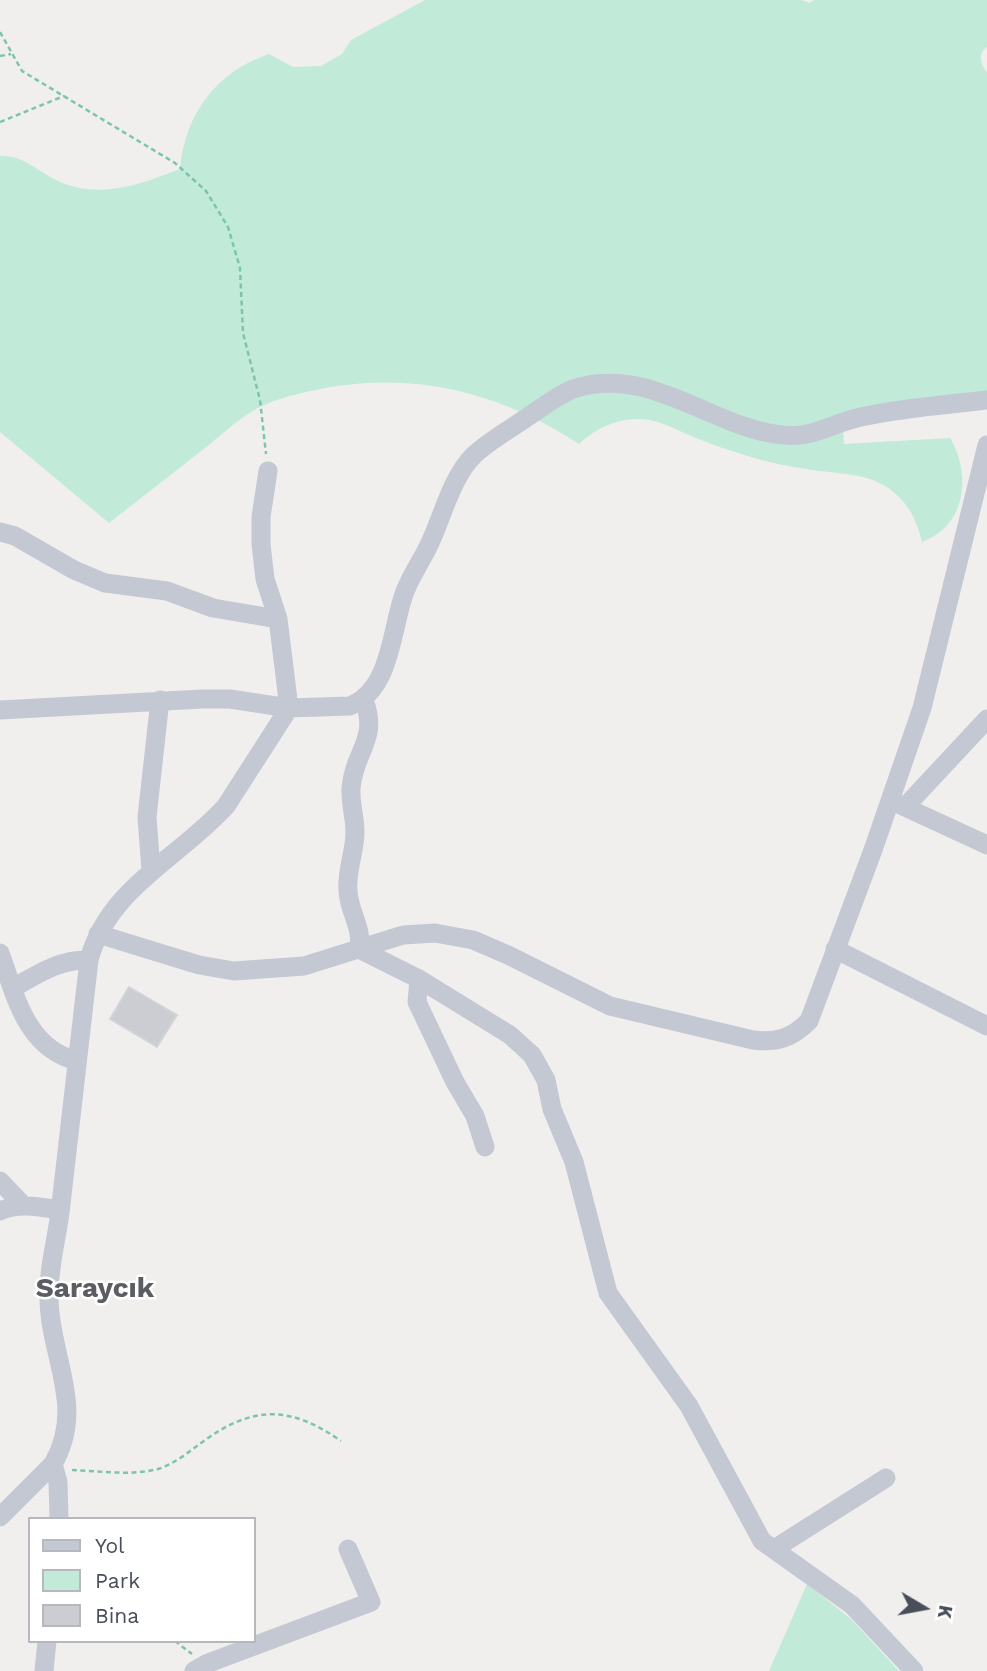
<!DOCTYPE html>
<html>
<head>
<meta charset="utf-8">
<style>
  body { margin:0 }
  #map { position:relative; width:987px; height:1671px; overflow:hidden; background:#f1efee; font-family:"Work Sans",sans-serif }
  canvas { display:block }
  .legend { position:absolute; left:28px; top:1517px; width:228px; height:126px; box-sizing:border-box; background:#fff; border:2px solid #b6b8bd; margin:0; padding:9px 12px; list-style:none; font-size:21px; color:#484e5a }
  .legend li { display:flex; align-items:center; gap:14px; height:35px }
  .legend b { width:35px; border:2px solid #b6b8bd }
  .north { position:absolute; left:889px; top:1573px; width:70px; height:70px; -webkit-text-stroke:5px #fff; paint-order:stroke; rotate:100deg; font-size:19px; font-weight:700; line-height:28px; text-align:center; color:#484e5a }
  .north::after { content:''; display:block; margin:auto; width:24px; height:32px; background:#484e5a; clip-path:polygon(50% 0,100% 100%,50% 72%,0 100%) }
</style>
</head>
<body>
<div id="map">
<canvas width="987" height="1671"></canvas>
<ul class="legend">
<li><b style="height:9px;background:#c3c8d2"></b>Yol</li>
<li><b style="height:19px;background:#c1ead9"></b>Park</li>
<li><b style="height:19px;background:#cccdd2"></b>Bina</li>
</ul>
<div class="north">K</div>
</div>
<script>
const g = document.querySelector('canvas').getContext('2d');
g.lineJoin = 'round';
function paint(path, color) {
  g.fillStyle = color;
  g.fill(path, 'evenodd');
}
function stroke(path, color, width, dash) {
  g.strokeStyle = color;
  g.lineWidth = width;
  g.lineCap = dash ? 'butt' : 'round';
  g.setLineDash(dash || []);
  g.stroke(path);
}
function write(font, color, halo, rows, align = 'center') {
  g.font = font + ' "Work Sans",sans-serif';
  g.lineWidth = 5;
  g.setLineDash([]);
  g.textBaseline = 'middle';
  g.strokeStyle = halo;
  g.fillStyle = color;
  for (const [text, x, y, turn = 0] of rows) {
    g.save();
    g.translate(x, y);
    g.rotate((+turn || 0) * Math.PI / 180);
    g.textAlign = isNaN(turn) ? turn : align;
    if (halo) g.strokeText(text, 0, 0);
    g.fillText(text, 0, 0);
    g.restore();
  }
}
const green = new Path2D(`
  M425,0H802L809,3L814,0H987V47C978,53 980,64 987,72V397L843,421L844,444L950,438C972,475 966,526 922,542C917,519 906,499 885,486C864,473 838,474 813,470C792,467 771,463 751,457C730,451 710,444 691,436C674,429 660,420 641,419C617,418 596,428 579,444C498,390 406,369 311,391C292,395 268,401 251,412C235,422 220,436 205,448C173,473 141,498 109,523L0,432V156C23,155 35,169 54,179C96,201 139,185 180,169C185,114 216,72 269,54L293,67L321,66L342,54L351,40Z
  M807,1584L851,1619L899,1671H769Z`);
const building = new Path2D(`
  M129,987L177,1015L157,1047L110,1019Z`);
const path = new Path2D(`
  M0,32L22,71L175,163L206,191L228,227L240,268L243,333L260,400L266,454
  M0,56L11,54
  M0,122L64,96
  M72,1470C99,1471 131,1476 158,1469C177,1463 192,1449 208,1438C257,1404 294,1408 341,1441
  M175,1641L192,1654`);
const minor = new Path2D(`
  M0,532L15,536L74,570L105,583L167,591L213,608L278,619
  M364,700C379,740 354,751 351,788C350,803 355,817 355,832C355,852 346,871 348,891C349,912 363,928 359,949L419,979L510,1035L532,1055L546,1080L552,1109L574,1162L608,1293L689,1406L762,1541L852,1605L914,1671
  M0,710L202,699H230L289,708L350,706C390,690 391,634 403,597C409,578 421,562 429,545C443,516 451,478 474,455C489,441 509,430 526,418C542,408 558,394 576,388C646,367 704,420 769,433C810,442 825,425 861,417C902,408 945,405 987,400
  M894,802L987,845
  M905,807L987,719
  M151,871L147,817L160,700
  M98,934L199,965L234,971L304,966L403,935L435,933L473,940L508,955L610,1006L753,1040C777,1043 792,1038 809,1021L873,850L922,708L987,445
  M835,949L987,1026
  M0,953C16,997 26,1048 77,1061
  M419,979L417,1002L455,1082L475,1116L485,1147
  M13,988C38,974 60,959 89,960
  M0,1181L23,1205
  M0,1211C19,1202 40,1207 60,1210
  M0,1517L53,1464
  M59,1519L58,1482L53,1464C86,1407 50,1358 49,1299C48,1266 58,1236 61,1204C70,1123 79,1042 89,960C108,888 179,858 226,806L289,708L278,619L265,579L261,544V517L268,471
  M774,1549L886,1478
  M44,1671L47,1641
  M194,1671L206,1664L371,1602L348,1549`);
const districtNames = [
  ["Saraycık",95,1289]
];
paint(green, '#c1ead9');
paint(building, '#cccdd2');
stroke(building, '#d3d4d9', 2);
stroke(path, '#7dc4af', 2.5, [5, 3.5]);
stroke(minor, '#c3c8d2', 19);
write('bold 28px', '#5c5d62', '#fff', districtNames);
</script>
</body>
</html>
